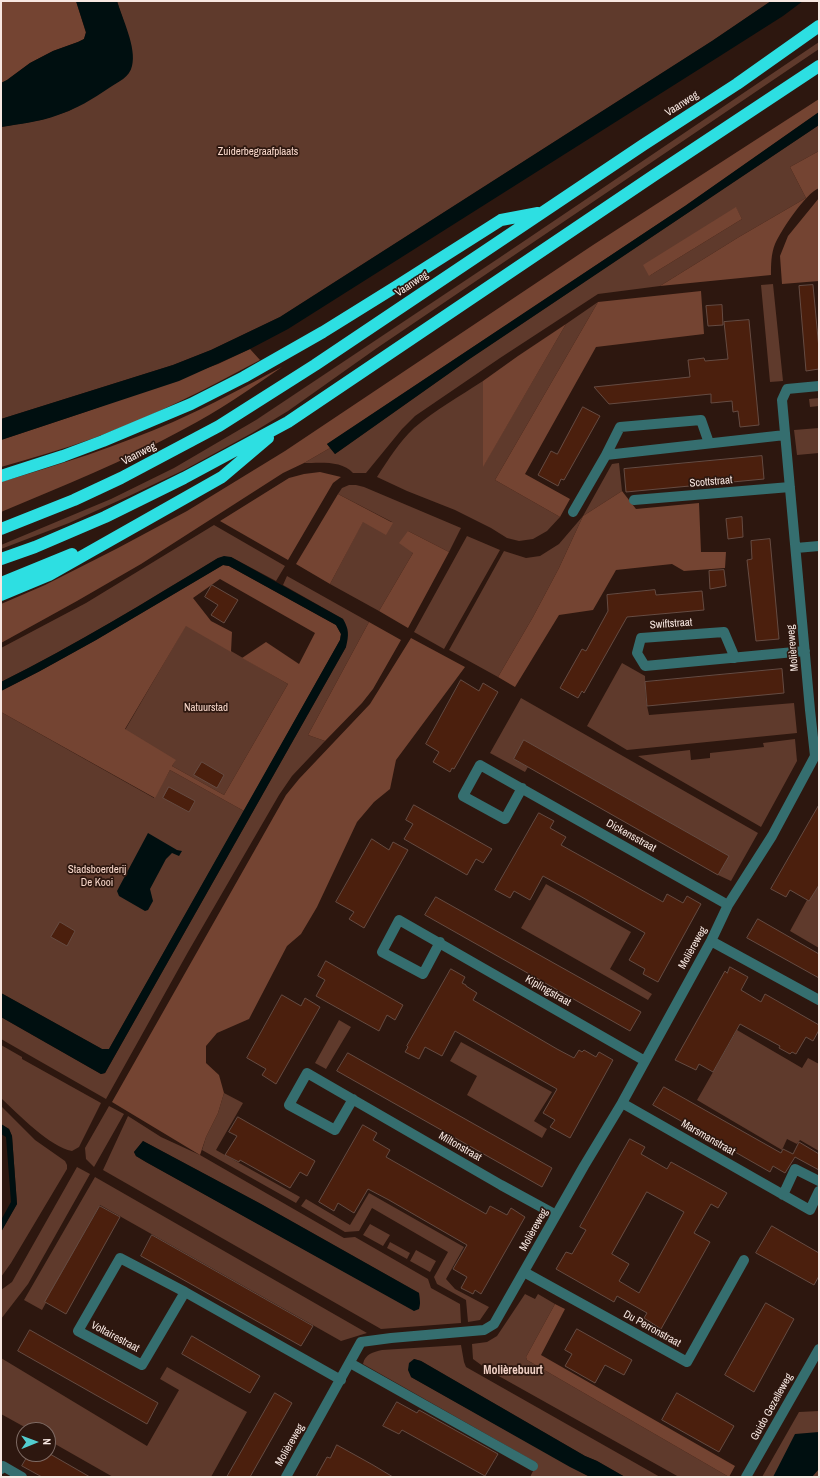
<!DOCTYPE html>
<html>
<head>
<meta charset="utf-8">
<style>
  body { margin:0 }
  #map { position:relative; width:820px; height:1478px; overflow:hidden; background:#2d170f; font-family:"Archivo Narrow",sans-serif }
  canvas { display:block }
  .frame { position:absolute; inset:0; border:2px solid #f7e7e1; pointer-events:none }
  .north { position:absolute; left:16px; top:1422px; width:40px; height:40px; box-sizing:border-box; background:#2d170f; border:1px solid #7e6a63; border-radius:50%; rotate:89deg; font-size:11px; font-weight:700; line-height:16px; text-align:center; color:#f7e7e1 }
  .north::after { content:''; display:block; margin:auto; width:14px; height:18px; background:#52cdcf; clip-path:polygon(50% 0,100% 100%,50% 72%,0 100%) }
</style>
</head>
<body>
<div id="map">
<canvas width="820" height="1478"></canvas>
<div class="frame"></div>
<div class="north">N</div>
</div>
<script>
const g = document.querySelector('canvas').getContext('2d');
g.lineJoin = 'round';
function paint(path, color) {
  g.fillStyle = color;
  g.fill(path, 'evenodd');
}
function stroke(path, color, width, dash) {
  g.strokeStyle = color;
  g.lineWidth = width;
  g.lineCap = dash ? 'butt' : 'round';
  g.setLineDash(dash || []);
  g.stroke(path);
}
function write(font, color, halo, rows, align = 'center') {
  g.font = font + ' "Archivo Narrow",sans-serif';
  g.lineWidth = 3.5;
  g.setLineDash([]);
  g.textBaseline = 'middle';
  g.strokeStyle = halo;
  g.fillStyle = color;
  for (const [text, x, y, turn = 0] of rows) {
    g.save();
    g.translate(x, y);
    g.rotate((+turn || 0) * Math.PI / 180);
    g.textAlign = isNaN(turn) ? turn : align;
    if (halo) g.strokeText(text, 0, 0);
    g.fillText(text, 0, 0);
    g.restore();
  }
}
const green = new Path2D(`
  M117,1H771L712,41L280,317L211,350L173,365L1,419V127L41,120L69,111L119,81L128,35Z
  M819,42V49L377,348L288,411L252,433L184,470L129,496L69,523L1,549V545L111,499L174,468L256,420L499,258Z
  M819,125V151L790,167L806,198L739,237L660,286L598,294L500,358L415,416L402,429L366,473H353C342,460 319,463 304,463L330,448L335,454L468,360ZM736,208L742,219L649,276Z
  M773,284L783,381L770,382L761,285Z
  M598,302L495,480L560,517L547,531L533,539L519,541L507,538L491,528L455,510L407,491L377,477C388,460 399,442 414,428C435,410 460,396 483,381V466L566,324Z
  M819,398V406L810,407L809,399Z
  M819,428V453L797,455L794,430Z
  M619,463L622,491L583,516L559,568L533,617L498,677L449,650L504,551L526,558L540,556L559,544L583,516L612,464Z
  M349,485H356L364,487L461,528L449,552L408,531L413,553L379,611L330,584L363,521L392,522L338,494L342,488Z
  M214,525L285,566L276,581L231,557L218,558C147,601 76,645 1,682V648L86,603Z
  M467,536L500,550L444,649L414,632Z
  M287,576L369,622L308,735L325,741L292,776L279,795L188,952L106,1099L1,1039V1017L101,1074L105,1073L346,647L343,619L283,585Z
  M186,625L288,684L224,795L172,766L175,761L125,730Z
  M622,663L645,676L646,701L649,715L794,703L797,733L627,750L587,726Z
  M521,698L758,833L731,881L718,875L728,856L524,741L514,759L528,767L525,772L490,753Z
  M1,712L154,798L170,770L244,811L109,1049H102L1,993Z
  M795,739L797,761L761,827L638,756L690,750L691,760L710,758V753L764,747L763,743Z
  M819,878V948L790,931Z
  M546,884L631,932L610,969L652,994L648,1000L521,928Z
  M339,1020L351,1027L326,1069L315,1063Z
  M737,1030L802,1068L808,1058L819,1064V1151L800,1140L797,1144L787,1139L782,1150L697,1100Z
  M461,1042L552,1092L534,1121L547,1129L542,1138L467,1095L477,1076L450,1061Z
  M1,1045L22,1057V1059L101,1103L79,1147L72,1151C50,1147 18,1114 1,1098Z
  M224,1093L243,1103L216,1150L300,1197L296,1203L202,1150L206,1137L218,1113Z
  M1,1106L35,1140L65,1161L67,1165V1169L11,1263L1,1277V1232L17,1204L12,1136L9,1129L1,1124Z
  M109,1106L124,1114L94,1167L86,1159L85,1148Z
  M128,1116L161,1137L200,1155L344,1238L355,1237L428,1279L431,1288L460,1304L461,1323L381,1329L103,1170ZM143,1141L261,1204L419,1293L420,1303L419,1308L414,1310L146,1162L136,1156L134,1152Z
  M77,1167L90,1174L28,1284L1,1319V1290L12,1282Z
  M95,1177L367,1333L341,1341L100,1205L42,1310L24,1300Z
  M369,1193L464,1247L446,1279L455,1289L489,1307L480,1320L468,1322L466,1300L437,1284L434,1277L448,1252L372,1208L359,1231L345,1232L301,1206L306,1199L350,1225Z
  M370,1224L390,1235L383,1246L363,1235Z
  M390,1242L410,1253L407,1259L387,1248Z
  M416,1250L436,1261L430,1272L410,1261Z
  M525,1294L535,1299L538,1294L555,1304L526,1357L527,1360L729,1477H679L488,1370L473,1359L472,1344L487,1342L497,1336Z
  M461,1345L464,1362L466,1367L660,1477H625L597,1461L585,1456L421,1361L414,1359L411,1377L590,1477H530L537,1463L363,1364C365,1354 373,1352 382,1350Z
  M1,1358L147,1446L179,1390L160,1379L167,1367L247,1412L211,1477H113L48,1440V1430H30L1,1414Z
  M819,1411V1477H762L799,1412Z`);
const forest = new Path2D(`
  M1,1H76L86,33L84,39L78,42L53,51L30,63L7,80L1,83Z
  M819,99V112L685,206L327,444L330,448L304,463L283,473L141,564L77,601L1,643V604L45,585L118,548L187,511L285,451L593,245Z
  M819,151V188C805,194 782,229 775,244C771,254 771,265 771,275L660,286L739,237L806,198L790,167Z
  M819,198V281L782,284L780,256L788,236Z
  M736,207L742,219L649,276L643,265Z
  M701,291L704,334L596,347L525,474L570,499L560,517L495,480L598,302Z
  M566,324L483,467V381L518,356Z
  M250,349L260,360C206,389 152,417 94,438C64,449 32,458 1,467V440L88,411L218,364Z
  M282,367C250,389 219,411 184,429C125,461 63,486 1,512V482C59,465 118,446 173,422C211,405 246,386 282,367Z
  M320,472L341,477L333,483L288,560L220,521L289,478L304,474Z
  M622,491L636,509L699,503L701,552H726L725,568L684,571L672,564L616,570L593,610L559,615L515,687L498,677L533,617L559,568L583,516Z
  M338,494L393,523L386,535L363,522L330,584L296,564Z
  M408,531L449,552L408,628L379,611L413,553L399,543Z
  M223,565L229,566L336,625L341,634L340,640L244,811L170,770L155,798L1,712V691L40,671L96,640ZM220,579L315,633L299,664L266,642L242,658L288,684L224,795L172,766L176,760L125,729L186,626L231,652L232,632L211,621L193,598Z
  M369,622L401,640L373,689L362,703L325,741L308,735Z
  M411,638L465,667L396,760L390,789L374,802L357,822L317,907L301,934L287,946L249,1019L217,1033L206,1046V1063L219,1075L224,1093L218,1113L206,1137L200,1155L112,1102L286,795L299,779L370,704Z
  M555,1304L565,1309L541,1355L735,1466L729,1477L527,1360L526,1357Z`);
const water = new Path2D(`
  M76,1H117C122,18 137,48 132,66C130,77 118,82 109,88C93,99 76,109 58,115C39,122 20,124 1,127V83L7,80L30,63L53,51L78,42L84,39L86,32Z
  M771,1H803L783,16L720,56L288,329L250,349L179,381L1,440V419L173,365L211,350L280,317L712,41Z
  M819,112V125L468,360L335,454L327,444L685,206Z
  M224,556L231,557L343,619C349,629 349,635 346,647L105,1073L101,1074L1,1017V993L102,1049H109L340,640L341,634L336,625L229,566L223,565L96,640L40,671L1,691V682C76,645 147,601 218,558Z
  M148,833L177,850L182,851L179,856L172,853L166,859L150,889L153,901L148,910L145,911L119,896L117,891Z
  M1,1124L9,1129L12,1136L17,1204L1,1232V1220L11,1202L6,1137L1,1134Z
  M143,1141L261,1204L419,1293L420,1303L419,1309L414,1311L146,1162L136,1156L134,1152Z
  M414,1359L421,1361L585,1456L597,1461L625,1477H590L570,1467L411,1377L408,1370L409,1363Z
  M819,1432V1469L812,1477H773L795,1434Z`);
const building = new Path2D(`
  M813,285L819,349V369L806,371L799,286Z
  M722,305L723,325L708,326L706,306Z
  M749,320L759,425L740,427L738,411L733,412L732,401L711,403V394L609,404L594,387L690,377L688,360L704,358L705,361L728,359L724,322Z
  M583,407L600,416L564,480L561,479L558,486L538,475L551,451L557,454Z
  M762,456L764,479L626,492L624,469Z
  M742,517L743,537L728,539L726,519Z
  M770,539L779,639L756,641L747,560L752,559L751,541Z
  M724,570L726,586L710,589L709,571Z
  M212,585L238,600L224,623L211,615L218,605L205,597Z
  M655,590L656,595L702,591L704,610L627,617L584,693L582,691L578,698L560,688L582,649L586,651L608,611L607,595Z
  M782,669L784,693L647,706L645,682Z
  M461,680L479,691L483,683L498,692L454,769L452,768L450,772L433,762L439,752L426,744Z
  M524,740L729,856L718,875L514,759Z
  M202,762L224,775L217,788L194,775Z
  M169,787L195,801L189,812L163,798Z
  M414,805L492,849L483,863L476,859L467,875L404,839L413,824L406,820Z
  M819,805V885L809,901L790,890L786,897L771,889Z
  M539,813L554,821L550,828L566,837L561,845L622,879L663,902L667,894L683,903L687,896L701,904L658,982L643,974L645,969L629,960L645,933L580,896L543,876L530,900L514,891L510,898L495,890Z
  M372,839L389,850L393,842L408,850L364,928L349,919L354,912L336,902Z
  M436,897L641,1012L630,1031L425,915Z
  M758,919L819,954V978L747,938Z
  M60,922L75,931L67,946L51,937Z
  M326,961L403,1005L395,1020L387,1015L379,1031L316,996L325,980L318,976Z
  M730,967L748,977L741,990L761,1002L765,994L819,1025V1030L813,1041L806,1037L796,1054L792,1052L790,1054L779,1048L780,1046L740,1024L713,1072L699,1064L696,1070L675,1060L725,971L727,973Z
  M451,969L465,977L462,983L466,985V986L477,993L473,1000L557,1049L574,1058L579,1050L582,1052L584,1050L596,1057L599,1052L613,1060L570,1138L550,1127L555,1120L543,1113L557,1089L455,1031L442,1056L425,1047L419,1059L405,1052L408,1047L407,1046Z
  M282,995L301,1006L305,998L320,1007L276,1084L262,1075L266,1069L247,1058Z
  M348,1053L552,1168L542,1187L337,1071Z
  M664,1087L781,1153L783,1149L793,1154L799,1142L819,1154V1170L795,1157L785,1173L773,1166L770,1172L653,1105Z
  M238,1117L315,1161L307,1176L300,1172L290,1188L240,1160L239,1162L225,1155L237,1136L229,1132Z
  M363,1125L377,1133L373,1140L390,1150L386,1157L486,1214L490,1206L507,1215L511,1208L525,1217L481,1294L475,1290L473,1294L461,1288L467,1277L453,1269L467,1245L389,1200L368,1189L354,1213L338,1203L334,1211L319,1202Z
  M630,1139L645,1147L641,1154L667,1169L671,1162L727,1193L718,1208L711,1204L694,1233L710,1242L661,1329L644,1318L647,1313L617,1296L614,1302L556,1269L566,1252L572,1254L586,1230L580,1227ZM647,1192L684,1212L639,1293L619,1281L629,1264L612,1254Z
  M100,1206L120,1217L66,1314L45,1302Z
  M772,1226L819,1253V1276L814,1285L756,1253Z
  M152,1235L313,1326L301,1346L141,1256Z
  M766,1303L794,1319L754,1392L725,1375Z
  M577,1329L632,1360L624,1375L605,1365L595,1383L565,1366L572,1354L565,1350Z
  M30,1330L158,1403L147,1424L18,1351Z
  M192,1336L260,1376L250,1393L182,1354Z
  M275,1393L292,1403L250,1477H227Z
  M677,1393L734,1426L719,1452L662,1420Z
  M397,1402L417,1413L419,1410L498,1454L485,1476L402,1430L399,1434L383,1426Z
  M337,1445L373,1465L393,1477H316L327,1457L330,1458Z
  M29,1454H50L90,1477H42L22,1466Z`);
const street = new Path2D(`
  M606,455L620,427L701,420L709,443
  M634,500L790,487
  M573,512L606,455L785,435
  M796,548L819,546
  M735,658L724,632L641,638L637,653L645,666L805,651
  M522,788L505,819L463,796L480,765L728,905
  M711,941L819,1000
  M440,942L423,974L382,952L399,920L645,1061
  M353,1099L335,1130L289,1105L307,1073L501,1185L556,1215
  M622,1103L810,1210L819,1191
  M783,1195L795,1169L819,1181
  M524,1272L687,1362L744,1260
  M185,1292L142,1365L78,1331L120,1258L185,1292L341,1380
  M350,1363L533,1466
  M1,1469L3,1466L22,1477
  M286,1477L361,1342L391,1338L484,1330L494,1324L584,1166L622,1103L711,941L728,905L772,836L815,756L810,710L782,400L787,389L819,386
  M746,1477L819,1349`);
const highway = new Path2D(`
  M1,476L63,456L103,441L191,404L244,377L323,332L397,286L501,220L538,213
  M1,529L74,500L121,478L219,426L315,365L643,145L737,84L819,26
  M1,559L35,547L105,517L184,478L288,422L653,176L819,66
  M1,583L72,554
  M1,595L49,575L222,477L268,438`);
const streetNames = [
  ["Vaanweg",682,104,-33],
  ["Vaanweg",412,284,-34],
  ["Vaanweg",139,454,-27],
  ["Scottstraat",711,482,-5],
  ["Swiftstraat",671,624,-4],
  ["Molièreweg",793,648,-95],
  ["Dickensstraat",631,836,29],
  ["Molièreweg",693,948,-61],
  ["Kiplingstraat",548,991,30],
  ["Marsmanstraat",708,1138,30],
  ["Miltonstraat",460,1147,30],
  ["Molièreweg",534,1230,-61],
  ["Du Perronstraat",652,1329,29],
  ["Voltairestraat",115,1337,28],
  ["Guido Gezelleweg",772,1407,-61],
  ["Molièreweg",290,1445,-60]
];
const parkNames = [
  ["Zuiderbegraafplaats",258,152],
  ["Natuurstad",206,708],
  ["Stadsboerderij",97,870],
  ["De Kooi",97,883]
];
const neighbourhoodNames = [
  ["Molièrebuurt",513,1371]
];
paint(green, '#5f3a2c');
paint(forest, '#744432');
paint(water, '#000f10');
paint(building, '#4b1f0d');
stroke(building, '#654b42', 1);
stroke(street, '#356e6f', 10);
stroke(highway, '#2ddfe2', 12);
write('11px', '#f7e7e1', '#2d170f', streetNames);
write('11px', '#f9d8cb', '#2d170f', parkNames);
write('bold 12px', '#f0d0c5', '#2d170f', neighbourhoodNames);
</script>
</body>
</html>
